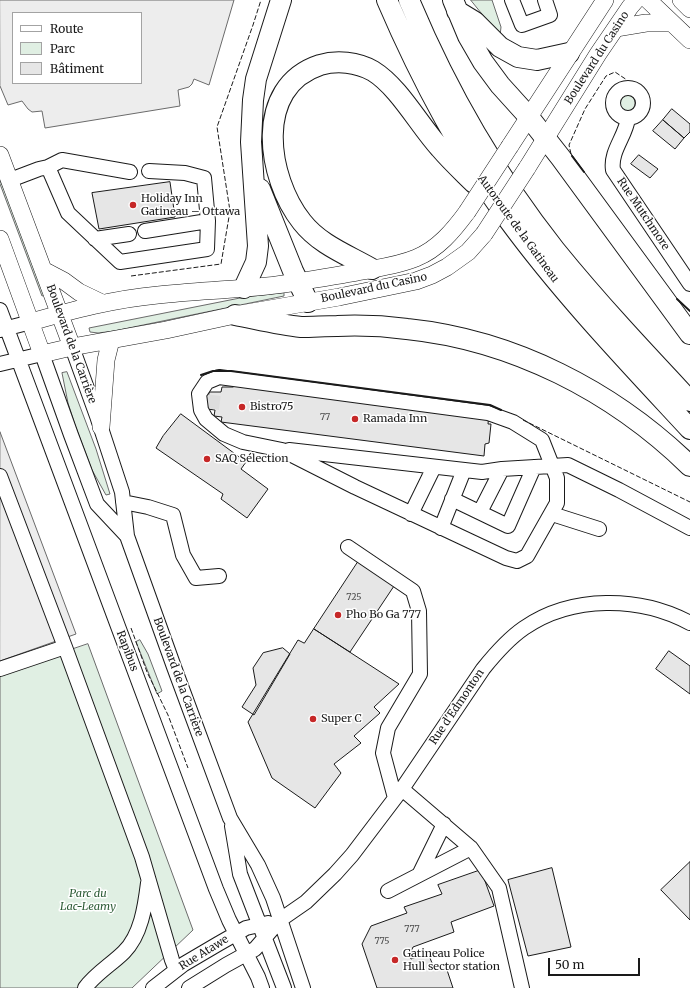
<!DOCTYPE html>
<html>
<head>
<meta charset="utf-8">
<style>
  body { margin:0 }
  #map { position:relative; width:690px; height:988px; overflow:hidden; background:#fff; font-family:Merriweather,serif }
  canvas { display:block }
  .legend { position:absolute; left:12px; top:12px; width:130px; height:72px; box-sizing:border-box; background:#fff; border:1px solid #a3a3a3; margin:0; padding:5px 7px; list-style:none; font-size:12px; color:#1a1a1a }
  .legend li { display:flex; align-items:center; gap:8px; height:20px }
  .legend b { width:20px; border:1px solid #a3a3a3 }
  .scale { position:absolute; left:548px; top:958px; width:92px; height:18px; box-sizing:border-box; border:2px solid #1a1a1a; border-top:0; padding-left:5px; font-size:12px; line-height:14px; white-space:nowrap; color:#1a1a1a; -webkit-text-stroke:3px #fff; paint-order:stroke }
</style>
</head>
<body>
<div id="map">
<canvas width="690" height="988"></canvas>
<ul class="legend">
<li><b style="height:5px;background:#fff"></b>Route</li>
<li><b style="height:11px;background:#e0efe3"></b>Parc</li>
<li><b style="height:11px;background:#e6e6e6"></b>Bâtiment</li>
</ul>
<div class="scale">50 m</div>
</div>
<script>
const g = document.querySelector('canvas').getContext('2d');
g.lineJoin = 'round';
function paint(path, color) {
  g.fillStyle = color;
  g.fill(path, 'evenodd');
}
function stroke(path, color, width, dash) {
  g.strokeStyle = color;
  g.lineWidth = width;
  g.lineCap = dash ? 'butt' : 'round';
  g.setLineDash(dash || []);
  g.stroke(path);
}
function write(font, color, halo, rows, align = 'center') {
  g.font = font + ' Merriweather,serif';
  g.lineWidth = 3;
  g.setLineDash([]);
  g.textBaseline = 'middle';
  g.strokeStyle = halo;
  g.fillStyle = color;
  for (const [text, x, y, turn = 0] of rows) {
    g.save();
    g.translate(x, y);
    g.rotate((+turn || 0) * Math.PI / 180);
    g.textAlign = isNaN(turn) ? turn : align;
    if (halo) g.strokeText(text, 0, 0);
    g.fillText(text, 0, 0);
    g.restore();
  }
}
const green = new Path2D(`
  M471,0H492L501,27L500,36Z
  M619 103a8 8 0 1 1 16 0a8 8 0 1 1-16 0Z
  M0,180L9,200L45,295L42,296L0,184Z
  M284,293V296L114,331L98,333L90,332L89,328L245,297Z
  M67,372L96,449L110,494L106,495L92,470L75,425L68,403L62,373Z
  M140,640L148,654L162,691L157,694L136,642Z
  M88,644L193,930L132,988H0V674Z`);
const parking = new Path2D(`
  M0,0H234L209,85L194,79L192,84L189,87L178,90L180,106L45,128L42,111L32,112L28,109L22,101L8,105L0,86ZM13,13H141V83H13Z
  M0,432L76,634L0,661Z`);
const building = new Path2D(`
  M672,109L690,124V132L684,138L663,120Z
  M663,120L684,138L675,149L653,131Z
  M639,155L658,169L650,178L631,164Z
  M170,182L175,217L99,229L92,193Z
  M233,381L489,414L488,424H491L489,443L485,444L484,456L221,422L222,417L214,416L215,410L207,409L209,392H221L222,387H233Z
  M181,414L246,462L241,469L268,489L247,518L221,499L223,494L156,448L163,436Z
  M358,562L394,586L350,652L314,629Z
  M314,629L399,684L374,707L380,713L354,736L361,743L334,764L341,773L315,808L272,778L248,722L298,640L304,643Z
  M283,648L290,654L254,715L242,707L256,685L253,668L263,653Z
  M669,651L690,666V694L656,669Z
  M690,862V920L661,890Z
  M552,868L571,947L528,956L508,880Z
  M481,870L494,906L451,922L454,932L413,947L410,954L411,959L428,953L434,968L445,964L453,988H377L362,944L371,926L407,913L404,907L442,894L438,885Z`);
const minorTunnel = new Path2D(`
  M212,409L214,392`);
const minor = new Path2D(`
  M512,0L522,25L550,15L545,0
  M613 103a15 15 0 1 1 30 0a15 15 0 1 1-30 0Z
  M628,118C626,136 610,151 613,170L690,284
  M48,167L68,213L120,262L207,249L208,221L204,178L185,173L149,171
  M10,180L39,169L48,167L62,160L130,172
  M145,231L208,221
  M95,239L129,234
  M0,310L216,889L229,920L258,977L262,988
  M0,330L31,322
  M72,347L97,416L122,492L127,536L174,667L230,818L258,865L273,898L303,988
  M0,364L42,354L71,435L97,504L127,536
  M219,377L488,413L513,422L542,440L557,478V503L527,556L517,561L506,558L355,487L282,450L243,442L224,434L206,419L201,410L199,394L207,382Z
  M289,450L482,472L502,469L568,465L619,490L690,528
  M0,476L65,647L142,857L172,960L176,970
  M452,499L508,526L534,467
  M123,502L148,507L173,515L183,555L196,578L219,576
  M480,512L502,469
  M411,514L434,467
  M552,514L599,529
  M441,528L464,470
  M348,547L413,591L419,611L420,674L388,728L383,753L395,798
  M0,669L65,647
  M402,789L471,848L499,888L522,988
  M232,826L240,874L284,988
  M419,875L444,824
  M388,891L471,848
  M85,988C95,974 112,964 124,952C141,935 145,907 148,883
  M153,988L184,964L218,944L246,928L268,923
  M189,988L226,965L255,949L280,920L306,902L335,874L352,855L402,789L483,669C495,654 508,639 524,628C572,595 640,596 690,623`);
const major = new Path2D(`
  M648,0L690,40
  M681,0L690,9
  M616,28L646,23H672
  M510,146L605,0
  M0,155L72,347
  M527,168L598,54L630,7L636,0
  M0,239L42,354L72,347L166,330L235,315L339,297L416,281L432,275L447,267L468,252L484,234
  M45,271L64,281L79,292L102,303
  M31,322C73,310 114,299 158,295C194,291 231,290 267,286C297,283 327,277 357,272C376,268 397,266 416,258C438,249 453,231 467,212
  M101,427L106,360L111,340`);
const highway = new Path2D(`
  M387,0C420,77 459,151 508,219C563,294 627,361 690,429
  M409,0C446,89 495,174 555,250C598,303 644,352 690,401
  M453,0L468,36L483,62L500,85L528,116L561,158L690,334
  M457,11L475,22L500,47L518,57L537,60L569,53
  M260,189L293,271L308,302
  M372,269C348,255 320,245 302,222C267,178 253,87 320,65C337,60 357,62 373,71C399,87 419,125 440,148C451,161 463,172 474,183
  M244,288L256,262L258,246L251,142L253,100L256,79L281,0
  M235,315C256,319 280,325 301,327C313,327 325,326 337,326C360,325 384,326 407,329C513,340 613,391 690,466`);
const majorBridge = new Path2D(`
  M467,212L510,146
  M484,234L527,168`);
const fence = new Path2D(`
  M571,154L569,145L585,109L606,76L615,72L627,80
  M131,276L221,264L230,211L217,127L253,25L261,0
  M523,420L690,502
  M131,628L147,672L168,715L188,768`);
const wall = new Path2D(`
  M572,156L584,172
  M677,299L690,311
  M201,375L213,371H231L490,405L501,410`);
const markers = [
  [133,205,4,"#c62828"],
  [242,407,4,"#c62828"],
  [355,419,4,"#c62828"],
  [207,459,4,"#c62828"],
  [338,615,4,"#c62828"],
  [313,719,4,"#c62828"],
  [395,960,4,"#c62828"]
];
const numberNames = [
  ["77",325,417],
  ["725",354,597],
  ["777",412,929],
  ["775",382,941]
];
const streetNames = [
  ["Boulevard du Casino",597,58,-57],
  ["Rue Mutchmore",643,214,56],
  ["Autoroute de la Gatineau",518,229,54],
  ["Boulevard du Casino",374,288,-12],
  ["Boulevard de la Carrière",71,344,70],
  ["Rapibus",127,651,69],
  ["Boulevard de la Carrière",178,677,70],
  ["Rue d'Edmonton",457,707,-56],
  ["Rue Atawe",204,953,-32]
];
const poiNames = [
  ["Holiday Inn",141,199],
  ["Gatineau – Ottawa",141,212],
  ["Bistro75",250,407],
  ["Ramada Inn",363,419],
  ["SAQ Sélection",215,459],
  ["Pho Bo Ga 777",346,615],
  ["Super C",321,719],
  ["Gatineau Police",403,954],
  ["Hull sector station",403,967]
];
const parkNames = [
  ["Parc du",88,894],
  ["Lac-Leamy",88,907]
];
paint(green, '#e0efe3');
stroke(green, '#6a6a6a', 1);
paint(parking, '#ededed');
stroke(parking, '#6a6a6a', 1);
paint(building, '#e6e6e6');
stroke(building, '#1a1a1a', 1);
stroke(minorTunnel, '#ddd', 14, [14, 7]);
stroke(minor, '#1a1a1a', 16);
stroke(major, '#1a1a1a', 18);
stroke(highway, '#1a1a1a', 22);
stroke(minor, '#fff', 14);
stroke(major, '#fff', 17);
stroke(highway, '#fff', 20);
stroke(majorBridge, '#1a1a1a', 18, []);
stroke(majorBridge, '#fff', 17);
stroke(fence, '#1a1a1a', 1, [5, 2]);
stroke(wall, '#1a1a1a', 2);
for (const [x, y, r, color] of markers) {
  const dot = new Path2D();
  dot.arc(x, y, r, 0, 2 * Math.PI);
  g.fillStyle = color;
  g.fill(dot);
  stroke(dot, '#fff', 1.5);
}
write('9px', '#4d4d4d', null, numberNames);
write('11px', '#1a1a1a', '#fff', streetNames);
write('11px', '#1a1a1a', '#fff', poiNames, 'left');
write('italic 11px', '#2b5a34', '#fff', parkNames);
</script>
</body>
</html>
